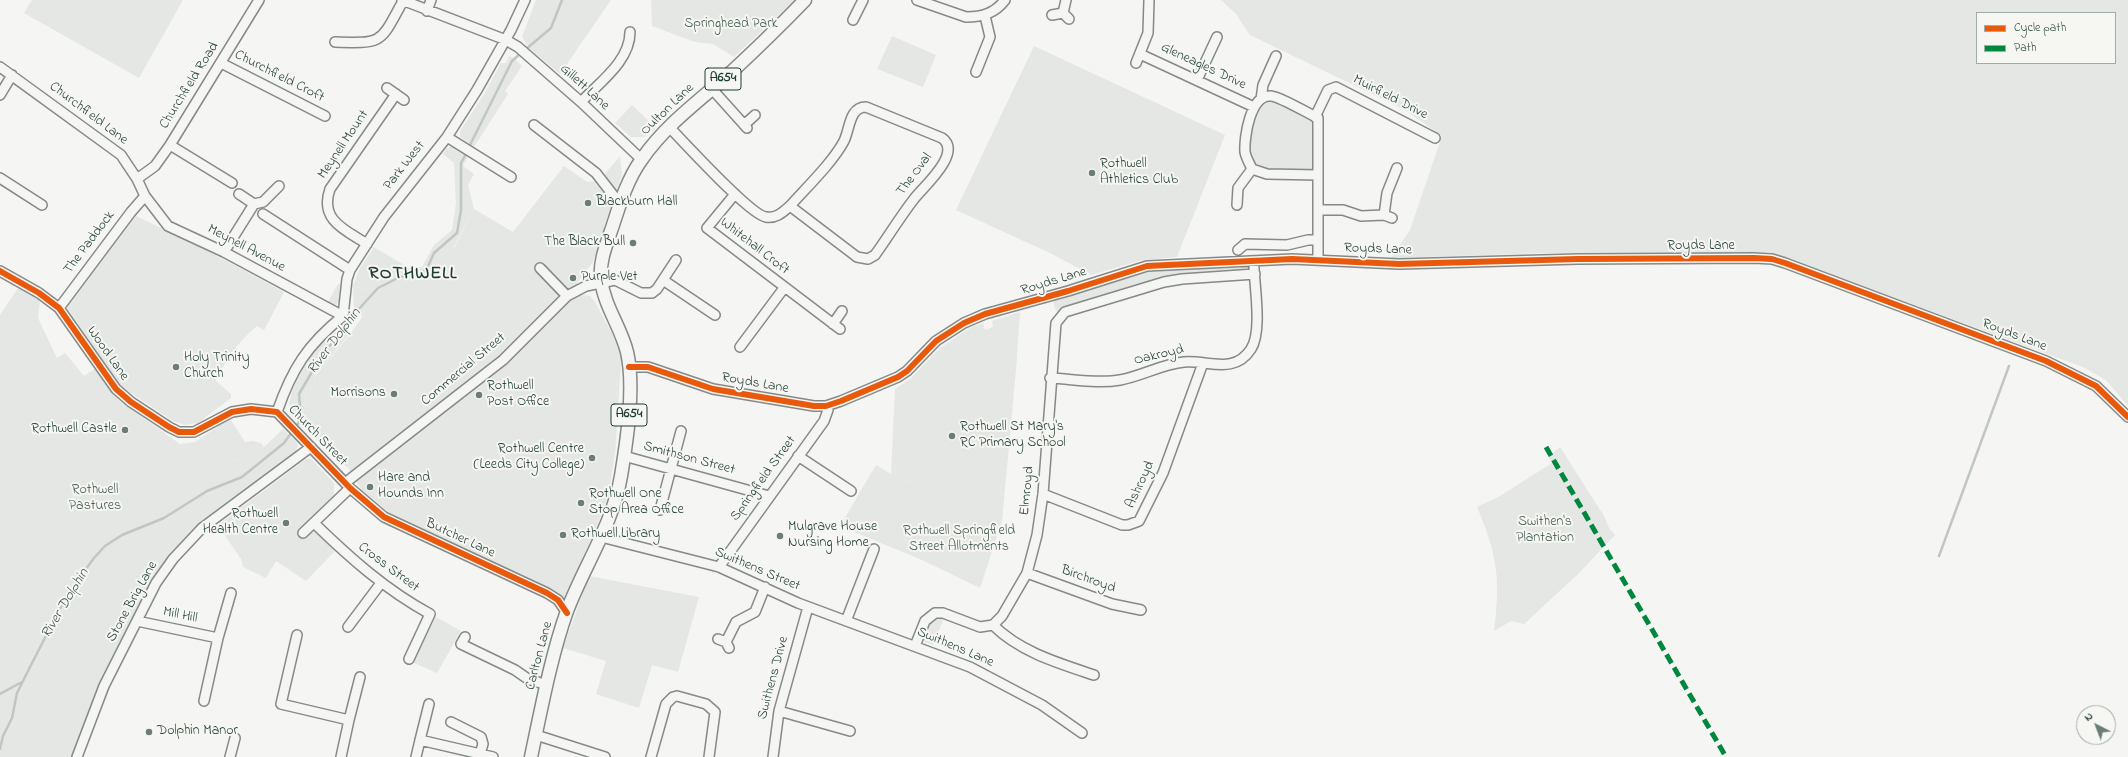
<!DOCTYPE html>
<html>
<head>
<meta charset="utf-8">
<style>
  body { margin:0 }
  #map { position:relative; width:2128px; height:757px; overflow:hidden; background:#f5f5f3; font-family:"Indie Flower",sans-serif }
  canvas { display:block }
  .legend { position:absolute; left:1976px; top:12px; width:140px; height:52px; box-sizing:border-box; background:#f6f6f2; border:1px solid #a0aca6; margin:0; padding:5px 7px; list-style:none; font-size:12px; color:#1f3d34 }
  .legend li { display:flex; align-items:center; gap:8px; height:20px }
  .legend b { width:20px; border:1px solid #a0aca6 }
  .north { position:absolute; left:2076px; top:705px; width:40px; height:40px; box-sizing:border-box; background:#f6f6f2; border:1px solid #a0aca6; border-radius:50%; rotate:318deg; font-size:11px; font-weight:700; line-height:16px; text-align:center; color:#1f3d34 }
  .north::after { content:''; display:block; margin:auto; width:14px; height:18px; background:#6a7d77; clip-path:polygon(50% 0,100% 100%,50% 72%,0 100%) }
</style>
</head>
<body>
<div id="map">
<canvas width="2128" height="757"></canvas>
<ul class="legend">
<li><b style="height:5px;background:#e8590c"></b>Cycle path</li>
<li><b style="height:5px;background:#00873e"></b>Path</li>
</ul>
<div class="north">N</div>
</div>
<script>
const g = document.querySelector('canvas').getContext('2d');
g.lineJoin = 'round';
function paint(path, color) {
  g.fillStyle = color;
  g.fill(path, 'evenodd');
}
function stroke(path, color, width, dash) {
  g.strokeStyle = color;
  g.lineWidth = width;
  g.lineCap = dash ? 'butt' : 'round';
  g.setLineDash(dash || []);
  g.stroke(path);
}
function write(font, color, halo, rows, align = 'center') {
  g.font = font + ' "Indie Flower",sans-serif';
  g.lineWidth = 4;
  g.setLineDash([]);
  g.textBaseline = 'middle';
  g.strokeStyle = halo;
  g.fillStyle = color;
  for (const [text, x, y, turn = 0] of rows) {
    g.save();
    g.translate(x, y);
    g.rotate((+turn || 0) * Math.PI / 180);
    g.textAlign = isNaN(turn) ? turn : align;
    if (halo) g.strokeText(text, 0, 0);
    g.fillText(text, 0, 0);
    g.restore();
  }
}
const built = new Path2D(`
  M32,0H183L139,78L24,13Z
  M564,166L587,182L598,181L613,200L593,262L577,283L583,295L590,296L595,302L621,350V365L615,454L608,496L594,533L564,597L559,596L540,585L388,512L361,489L349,469L307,431L305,392L315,383L314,378L348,337L363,316L364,310L392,285L408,281H428L447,246L454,249L474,209L513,232Z
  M374,247L394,259L383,278L366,290L353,286L360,268Z
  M1020,312L1016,370L1002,521L891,474L895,389L911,378L940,348L968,329L983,323L985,330L993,327L992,321Z
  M231,420L245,442L253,441L261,443L264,447L229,463L225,461L203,474L180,444L195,442L223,423Z
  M310,458L334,483V495L299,530L307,537L312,532H316L335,551L306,581L276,561L266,578L243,567L241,559L218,525L306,459Z
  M589,576L699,597L678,672L652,665L639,708L596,694L606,661L563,648Z`);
const green = new Path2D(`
  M536,0H611L560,74L529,48L522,37Z
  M651,0H795L734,57L713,44L695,42L652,26Z
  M1221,0H2128V406L2106,380L2083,367L1770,252L1546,253L1391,258L1410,230L1442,136L1405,110L1250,35L1236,14ZM1977,13H2115V63H1977Z
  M892,36L936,55L923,87L877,69Z
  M1034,46L1225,135L1177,257L1142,260L1091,275L1050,253L956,210Z
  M509,56L514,58L522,66L505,91L508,94L474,147L460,137V131L483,96L501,63H506Z
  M1272,101L1308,118L1314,123V166L1311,170H1266C1236,159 1250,101 1272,101Z
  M632,105L656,128L645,137H631L615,123Z
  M452,146L469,155L463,166L474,174L468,185L474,209L453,249L447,247L428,282C393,280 389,288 364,310L363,316L354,310L353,286L366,290L383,278L394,259L409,268L422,267L434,245L452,230L456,203L454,163L443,154L446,149Z
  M620,156L622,175L616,191L604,175Z
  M132,214L206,250L284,292L264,330L257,326C237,343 227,358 216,381L231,394V398L198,423L185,425L173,421L122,387L66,306Z
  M1244,267L1245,271L1157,280L1067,307L1059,312L1056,311L1053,302L1054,300L1153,270Z
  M338,284H340L339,301L336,305L328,302Z
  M18,288L40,300L38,318L57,358L65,353L84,376L96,368L118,400L180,444L203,474L225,461L229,463L264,447L283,429L296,441L298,446L295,453L203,522L169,556L144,595L100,688L73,757H0V315Z
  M343,329L350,333L314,378L315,383L305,392L307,431C300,425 292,419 290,410C285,390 322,332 343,329Z
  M955,381L1001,385L995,460L949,457Z
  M1560,447L1604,516L1609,528L1615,535L1577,575L1524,624L1511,621L1494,631C1501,579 1497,554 1477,507L1500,496L1552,463L1548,457Z
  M876,465L891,474L1002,521L980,588L922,560L840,526Z
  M436,617L461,631L437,673L412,662Z
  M939,617L944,618L933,645L925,642C921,631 928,621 939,617Z`);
const stream = new Path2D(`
  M525,50L551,28L562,0
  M469,147L512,61L521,53
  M295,428L301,419L299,394L323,353L346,328L358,310L378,288L400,277L426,271L434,253L457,233L461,210V163L467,152
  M1939,556L2009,366
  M0,694L22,682
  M0,749L3,736L12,718L17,693L30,667L67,595L94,558L105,546L122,535L164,518L207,491L242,477L284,443L292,432`);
const minor = new Path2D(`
  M402,0L506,40L518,47L581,102L641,159
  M917,0L966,17C983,17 995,13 1005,0
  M427,11L431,0
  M1063,13L1066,0
  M1052,15L1063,13L1069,19
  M853,20L863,0
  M335,42C385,44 380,42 403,1
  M1140,54L1254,107
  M221,63L325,116
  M1136,63L1148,33L1149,0
  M0,67L121,155L137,179L145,196L168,226L224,252L343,316
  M976,72L990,37L985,16
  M1197,80L1217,37
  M387,88L404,100
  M712,89L747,128
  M0,95L12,75
  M1261,99L1263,85L1276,56
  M581,102C600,82 630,61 630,32
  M1315,117L1328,90L1336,87L1435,138
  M534,125L596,173L620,204
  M744,125L755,115
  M670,128C685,143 750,215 766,217C776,219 783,212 790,206C806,188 833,162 844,141C850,129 849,107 866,107L942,138C963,153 923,187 914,199C900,217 888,237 875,255L868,259L857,257L790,206
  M447,137L511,177
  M170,145L232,183
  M0,178L42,205
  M137,179L155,166L170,145L259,0
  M239,194L254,204
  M735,194L707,228L840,329
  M1237,205L1238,188L1252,169
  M1318,210H1343L1361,216L1384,215L1392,218
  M263,214L350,270
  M1384,215L1387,193L1397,168
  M367,244C345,230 319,220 330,189L396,94
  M1238,250L1245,244L1287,245L1308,240H1318
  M224,252L254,204L263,202L279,186
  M1318,260V118C1307,113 1281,97 1271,96C1250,94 1244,138 1245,152C1246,158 1250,164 1252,169L1267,174L1318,175
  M540,268L567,296
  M0,271L39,293L59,308L116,389L131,402L169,427L179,432H194L232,412L251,409L277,412L350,488L384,517L547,593L558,600L567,613
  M663,280L715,315
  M59,308L131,212L145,196
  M343,316L347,279L350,270L384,217L447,137L477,90L511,30L525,0
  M833,324L842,311
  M740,347L784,288
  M629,367H648L713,389L814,406H826L841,401L898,377L907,371L936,341L964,323L985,314L1068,291L1147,266L1292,259L1399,264L1578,259L1754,258L1772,259L1785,263L2046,361L2096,386L2128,417
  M1050,378C1073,379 1098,384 1120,380C1142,376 1162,364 1184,362C1209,360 1234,375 1251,349C1262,332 1255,290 1254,268
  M277,412C292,369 307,345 343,316
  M624,456L769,496
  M798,456L851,491
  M345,483L503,360L567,296L586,286L615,280L641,293H652L657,289L676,260
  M1043,494L1122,525H1128L1139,521L1163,473L1203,363
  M660,510L681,431
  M314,523C350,558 386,590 430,614L409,659
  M303,533L350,488
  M601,537L719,567L798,603L970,667L1042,705L1082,733
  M719,567L824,421L828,410L826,406
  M1027,573L1112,604L1141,610
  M137,621L218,638
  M846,621L874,549
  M993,625C1020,652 1058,663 1094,675
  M348,627L381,583
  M297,635L281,704L349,720L341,757
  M465,637L461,644L515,670L528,679L547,685
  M718,639L726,642L729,648
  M726,642L736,622L755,612L765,587
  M915,646L925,621L935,613H943L980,627L993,625L1002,616L1027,573L1037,535L1043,494L1056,323L1065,312L1164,282L1182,279L1255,274
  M204,701L218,638L231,593
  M779,711L850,731
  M349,720L360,677
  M451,722L481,737L483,744L480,754
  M536,735L605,757
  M420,740L429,704
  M77,757L104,686L156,583L173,559L202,528L311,447
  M230,757L235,738
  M416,757L420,740L493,757
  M651,757L666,704L673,697L677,696L706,704L715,712L709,757
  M773,757L779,711L808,607`);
const major = new Path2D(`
  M531,757C541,710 551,656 567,611C584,566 613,524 621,476C627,440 635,387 627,352C621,327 604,306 601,279C599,261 607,243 613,225C620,203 628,178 642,159C664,127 696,103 725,78C752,53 779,27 805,0`);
const quiet = new Path2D(`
  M1546,447L1726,757`);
const cycleway = new Path2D(`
  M0,271L39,293L59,308L116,389L131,402L169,427L179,432H194L232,412L251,409L277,412L350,488L384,517L547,593L558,600L567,613
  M629,367H648L713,389L814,406H826L841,401L898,377L907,371L936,341L964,323L985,314L1068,291L1147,266L1292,259L1399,264L1578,259L1754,258L1772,259L1785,263L2046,361L2096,386L2128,417`);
const markers = [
  [1092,173,4,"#6a7d77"],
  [588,203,4,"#6a7d77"],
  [633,243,4,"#6a7d77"],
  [573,278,4,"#6a7d77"],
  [176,367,4,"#6a7d77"],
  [394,394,4,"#6a7d77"],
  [479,395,4,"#6a7d77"],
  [125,430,4,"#6a7d77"],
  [952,436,4,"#6a7d77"],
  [592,458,4,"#6a7d77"],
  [370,487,4,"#6a7d77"],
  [581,503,4,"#6a7d77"],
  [286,523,4,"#6a7d77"],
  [563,535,4,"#6a7d77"],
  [780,536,4,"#6a7d77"],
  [149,732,4,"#6a7d77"]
];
const shields = [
  [723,79,36],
  [629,415,36]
];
const shieldNames = [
  ["A654",723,79],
  ["A654",629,415]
];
const parkNames = [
  ["Springhead Park",731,25],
  ["Rothwell",95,491],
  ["Pastures",95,507],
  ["Swithen's",1545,523],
  ["Plantation",1545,539],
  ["Rothwell Springfield",959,532],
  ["Street Allotments",959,548]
];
const streetNames = [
  ["Gleneagles Drive",1203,67,25],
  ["Churchfield Croft",279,77,27],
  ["Churchfield Road",190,86,-58],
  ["Gillett Lane",584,88,42],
  ["Muirfield Drive",1390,98,27],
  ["Oulton Lane",668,110,-44],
  ["Churchfield Lane",88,114,37],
  ["Meynell Mount",344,145,-56],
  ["Park West",405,166,-52],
  ["The Oval",915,175,-53],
  ["The Paddock",90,243,-53],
  ["Whitehall Croft",754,247,38],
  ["Royds Lane",1701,247],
  ["Meynell Avenue",246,249,28],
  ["Royds Lane",1378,250,2],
  ["Royds Lane",1054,282,-17],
  ["Royds Lane",2014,336,21],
  ["Wood Lane",107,354,55],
  ["Oakroyd",1159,356,-13],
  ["Commercial Street",464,370,-40],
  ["Royds Lane",755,384,10],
  ["Church Street",317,436,46],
  ["Smithson Street",689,459,15],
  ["Springfield Street",764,479,-54],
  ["Ashroyd",1141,485,-65],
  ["Elmroyd",1028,491,-84],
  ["Butcher Lane",460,539,25],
  ["Cross Street",388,568,37],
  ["Swithens Street",757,570,23],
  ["Birchroyd",1088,580,20],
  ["Stone Brig Lane",133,602,-61],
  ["Mill Hill",180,616,12],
  ["Swithens Lane",955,648,23],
  ["Carlton Lane",540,656,-75],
  ["Swithens Drive",774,678,-75]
];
const poiNames = [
  ["Rothwell",1100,165],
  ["Athletics Club",1100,181],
  ["Blackburn Hall",596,203],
  ["The Black Bull",625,243,"right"],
  ["Purple Vet",581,278],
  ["Holy Trinity",184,359],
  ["Church",184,375],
  ["Rothwell",487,387],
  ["Post Office",487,403],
  ["Morrisons",386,394,"right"],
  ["Rothwell St Mary's",960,428],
  ["RC Primary School",960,444],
  ["Rothwell Castle",117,430,"right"],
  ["Rothwell Centre",584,450,"right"],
  ["(Leeds City College)",584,466,"right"],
  ["Hare and",378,479],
  ["Hounds Inn",378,495],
  ["Rothwell One",589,495],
  ["Stop Area Office",589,511],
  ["Rothwell",278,515,"right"],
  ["Health Centre",278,531,"right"],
  ["Mulgrave House",788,528],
  ["Nursing Home",788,544],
  ["Rothwell Library",571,535],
  ["Dolphin Manor",157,732]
];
const waterNames = [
  ["River Dolphin",335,342,-53],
  ["River Dolphin",66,604,-59]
];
const districtNames = [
  ["ROTHWELL",413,275]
];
paint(built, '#e5e7e4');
paint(green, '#e4e7e3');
stroke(stream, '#c0c7c3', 2.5);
stroke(minor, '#858a88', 12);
stroke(major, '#858a88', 15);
stroke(minor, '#f5f5f3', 9);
stroke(major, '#f5f5f3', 12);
stroke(quiet, '#00873e', 5, [10, 5]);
stroke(cycleway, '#e8590c', 6);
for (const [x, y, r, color] of markers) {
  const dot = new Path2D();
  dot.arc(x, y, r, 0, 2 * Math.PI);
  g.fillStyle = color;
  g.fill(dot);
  stroke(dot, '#f6f6f2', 1.5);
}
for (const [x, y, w] of shields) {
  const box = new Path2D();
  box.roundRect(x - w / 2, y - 11, w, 22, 3);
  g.fillStyle = '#f6f6f2';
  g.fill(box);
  stroke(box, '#1f3d34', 1);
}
write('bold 13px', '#1f3d34', null, shieldNames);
write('14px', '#445d54', '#f6f6f2', parkNames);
write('14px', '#1f3d34', '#f6f6f2', streetNames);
write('14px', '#1f3d34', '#f6f6f2', poiNames, 'left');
write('italic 15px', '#425a52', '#f6f6f2', waterNames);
g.letterSpacing = '1px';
write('bold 18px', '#1f3d34', '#f6f6f2', districtNames);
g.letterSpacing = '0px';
</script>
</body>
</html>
